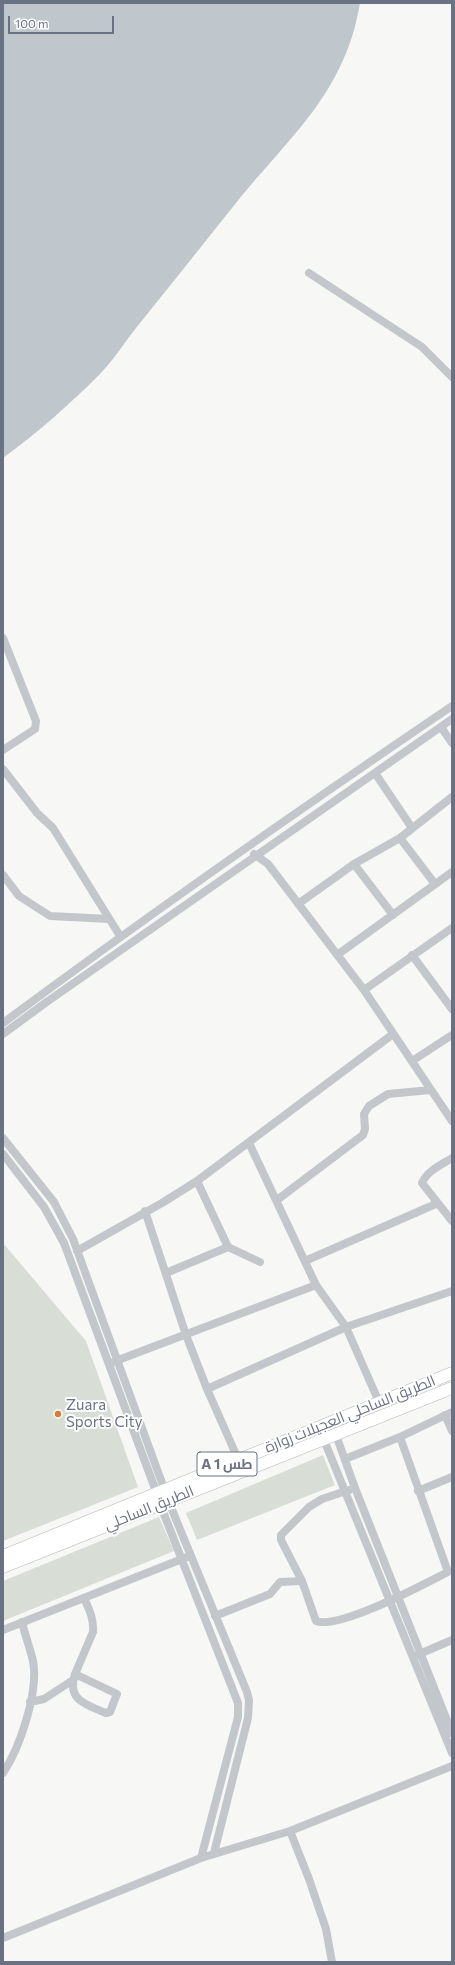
<!DOCTYPE html>
<html>
<head>
<meta charset="utf-8">
<style>
  body { margin:0 }
  #map { position:relative; width:455px; height:1965px; overflow:hidden; background:#f7f7f5; font-family:Commissioner,sans-serif }
  canvas { display:block }
  .frame { position:absolute; inset:0; border:4px solid #697283; pointer-events:none }
  .scale { position:absolute; left:8px; top:16px; width:106px; height:18px; box-sizing:border-box; border:2px solid #697283; border-top:0; padding-left:5px; font-size:12px; line-height:14px; white-space:nowrap; color:#697283; -webkit-text-stroke:3px #fff; paint-order:stroke }
</style>
</head>
<body>
<div id="map">
<canvas width="455" height="1965"></canvas>
<div class="frame"></div>
<div class="scale">100 m</div>
</div>
<script>
const g = document.querySelector('canvas').getContext('2d');
g.lineJoin = 'round';
function paint(path, color) {
  g.fillStyle = color;
  g.fill(path, 'evenodd');
}
function stroke(path, color, width, dash) {
  g.strokeStyle = color;
  g.lineWidth = width;
  g.lineCap = dash ? 'butt' : 'round';
  g.setLineDash(dash || []);
  g.stroke(path);
}
function write(font, color, halo, rows, align = 'center') {
  g.font = font + ' Commissioner,Cairo,sans-serif';
  g.lineWidth = 4;
  g.setLineDash([]);
  g.textBaseline = 'middle';
  g.strokeStyle = halo;
  g.fillStyle = color;
  for (const [text, x, y, turn = 0] of rows) {
    g.save();
    g.translate(x, y);
    g.rotate((+turn || 0) * Math.PI / 180);
    g.textAlign = isNaN(turn) ? turn : align;
    if (halo) g.strokeText(text, 0, 0);
    g.fillText(text, 0, 0);
    g.restore();
  }
}
const green = new Path2D(`
  M3,1243L86,1341L138,1487L3,1541Z
  M323,1455L335,1485L197,1540L186,1513Z
  M159,1517L174,1551L3,1621V1581Z`);
const water = new Path2D(`
  M3,3H360C345,93 290,136 236,203C203,244 170,286 136,328C124,343 113,361 99,375C69,405 37,433 3,458Z`);
const minor = new Path2D(`
  M309,273L422,347L452,377
  M3,638L36,721L35,729L3,750
  M441,727L452,743
  M3,769L37,813L53,828L120,936
  M375,773L412,828
  M400,838L435,884
  M254,854L268,864L364,990L452,1121
  M354,864L393,915
  M3,875L19,896L50,916L109,919
  M298,904L354,864L400,838L452,797
  M337,955L452,872
  M412,955L452,1009
  M364,990L452,928
  M3,1023C150,914 300,809 452,706
  M3,1034L48,1001L452,719
  M412,1061L452,1035
  M3,1138L54,1202L73,1239L165,1491
  M249,1143L316,1285L346,1327L379,1402
  M3,1154L44,1207L64,1243L157,1494
  M452,1158C441,1165 427,1171 422,1183L452,1221
  M197,1181L228,1247
  M277,1200L363,1135L365,1129L364,1114L369,1106L388,1094L431,1090
  M145,1211L186,1335L207,1389L238,1459
  M77,1251L162,1203L197,1181L393,1034
  M305,1261L438,1203
  M166,1273L228,1247L260,1262
  M113,1362L316,1285
  M207,1389L346,1327L452,1291
  M445,1415L452,1431
  M336,1435L355,1488L452,1733
  M324,1440L452,1753
  M345,1459L400,1437L452,1412
  M418,1491L452,1477
  M168,1500L247,1692L249,1700L248,1718L214,1853
  M160,1504L238,1703V1717L201,1858
  M302,1581L281,1540V1535L309,1507L322,1499L349,1490
  M215,1616L270,1594L280,1582L302,1581L316,1621C339,1630 424,1584 448,1572L400,1437
  M3,1630L187,1557
  M417,1655L452,1640
  M75,1674L117,1694L110,1712L106,1713C87,1705 66,1700 75,1674L93,1632C94,1619 89,1609 84,1598
  M30,1702L44,1699L73,1680
  M3,1773C20,1748 39,1691 33,1661C30,1648 25,1635 22,1622
  M290,1831L309,1879L326,1929L332,1962
  M3,1938L201,1858L290,1831L452,1766`);
const highway = new Path2D(`
  M3,1556L452,1373
  M3,1567L452,1388`);
const markers = [
  [58,1414,4,"#d37d39"]
];
const shields = [
  [227,1464,60]
];
const shieldNames = [
  ["A 1 طس",227,1464]
];
const poiNames = [
  ["Zuara",66,1405],
  ["Sports City",66,1422]
];
const streetNames = [
  ["الطريق الساحلي العجيلات زوارة",350,1414,-22],
  ["الطريق الساحلي",149,1508,-22]
];
paint(green, '#d8ded6');
paint(water, '#bfc6cc');
stroke(highway, '#b6b8bc', 13);
stroke(minor, '#c3c6ca', 8);
stroke(highway, '#fff', 12);
for (const [x, y, r, color] of markers) {
  const dot = new Path2D();
  dot.arc(x, y, r, 0, 2 * Math.PI);
  g.fillStyle = color;
  g.fill(dot);
  stroke(dot, '#fff', 1.5);
}
for (const [x, y, w] of shields) {
  const box = new Path2D();
  box.roundRect(x - w / 2, y - 12, w, 24, 3);
  g.fillStyle = '#fff';
  g.fill(box);
  stroke(box, '#697283', 1);
}
write('bold 14px', '#697283', null, shieldNames);
write('15px', '#697283', '#fff', poiNames, 'left');
write('15px', '#697283', '#fff', streetNames);
</script>
</body>
</html>
